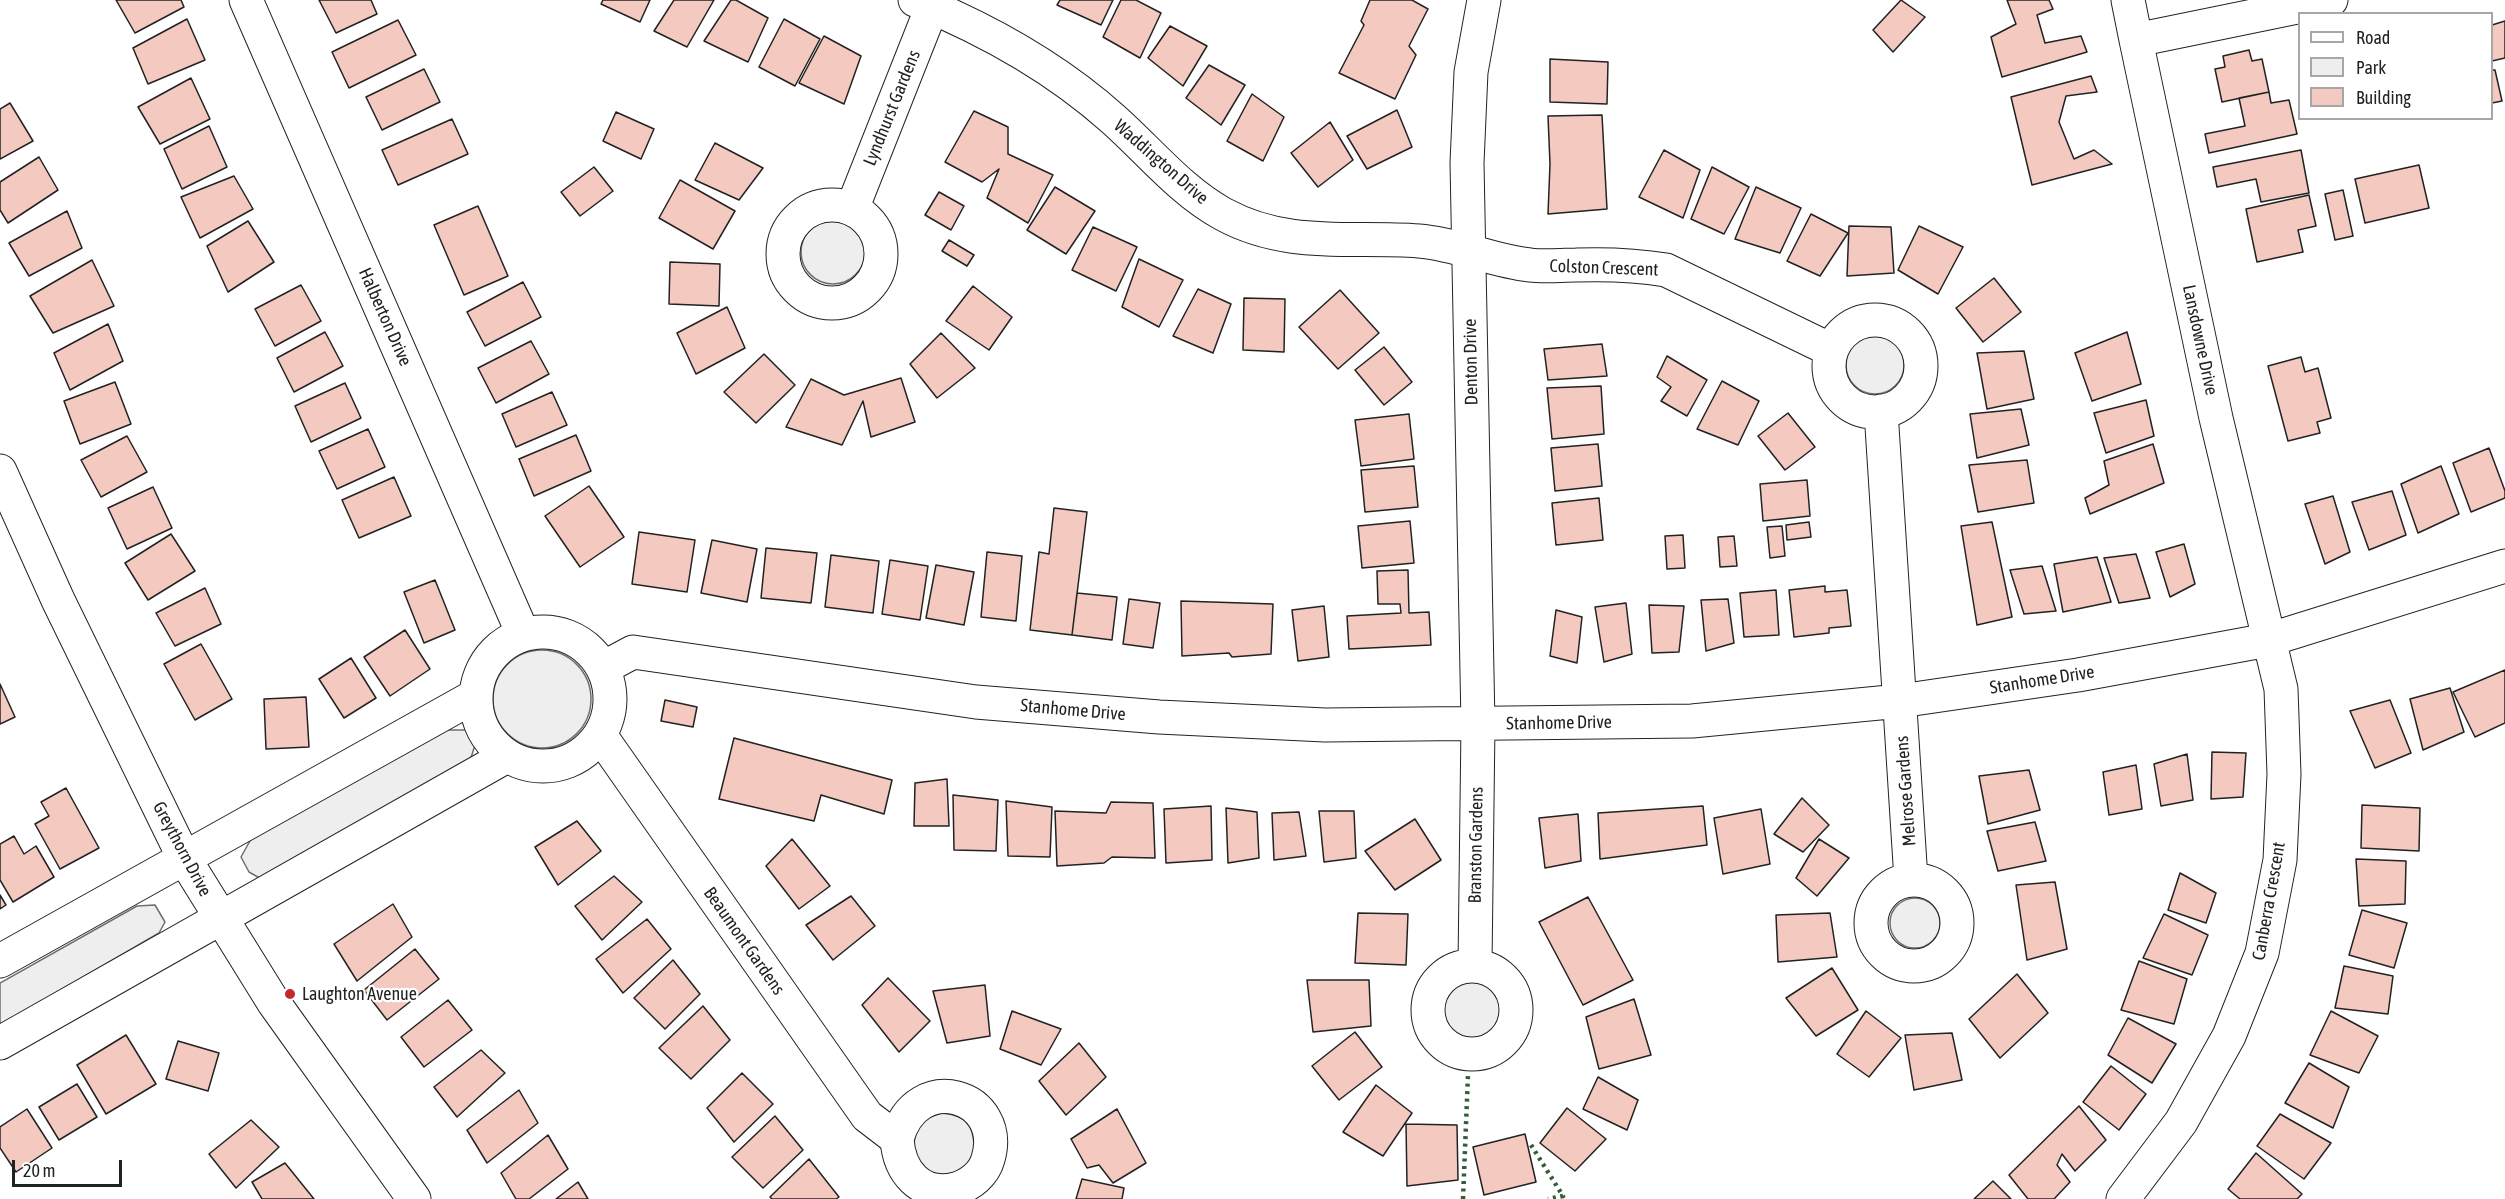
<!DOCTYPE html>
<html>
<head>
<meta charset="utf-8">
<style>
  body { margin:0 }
  #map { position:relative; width:2505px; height:1199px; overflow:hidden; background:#fff; font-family:"Asap Condensed",sans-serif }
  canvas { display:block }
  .legend { position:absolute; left:2298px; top:12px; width:195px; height:108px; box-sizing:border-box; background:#fff; border:2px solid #a7a7a7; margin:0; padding:8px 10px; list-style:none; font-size:18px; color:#222 }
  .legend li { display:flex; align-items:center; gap:12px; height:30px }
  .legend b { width:30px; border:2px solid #a7a7a7 }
  .scale { position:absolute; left:12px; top:1160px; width:110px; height:27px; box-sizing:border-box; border:3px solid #222; border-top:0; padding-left:8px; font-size:18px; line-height:21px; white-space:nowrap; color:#222; -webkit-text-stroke:4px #fff; paint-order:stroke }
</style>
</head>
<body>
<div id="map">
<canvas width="2505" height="1199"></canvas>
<ul class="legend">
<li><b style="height:8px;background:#fff"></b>Road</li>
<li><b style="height:16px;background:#eee"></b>Park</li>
<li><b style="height:16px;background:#f3c9c0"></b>Building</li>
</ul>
<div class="scale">20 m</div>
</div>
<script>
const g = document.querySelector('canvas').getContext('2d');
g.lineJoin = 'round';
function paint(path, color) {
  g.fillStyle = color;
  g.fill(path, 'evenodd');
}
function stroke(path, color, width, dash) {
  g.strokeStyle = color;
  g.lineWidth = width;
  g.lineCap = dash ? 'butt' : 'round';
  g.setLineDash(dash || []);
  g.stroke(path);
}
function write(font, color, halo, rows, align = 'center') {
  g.font = font + ' "Asap Condensed",sans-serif';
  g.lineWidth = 4.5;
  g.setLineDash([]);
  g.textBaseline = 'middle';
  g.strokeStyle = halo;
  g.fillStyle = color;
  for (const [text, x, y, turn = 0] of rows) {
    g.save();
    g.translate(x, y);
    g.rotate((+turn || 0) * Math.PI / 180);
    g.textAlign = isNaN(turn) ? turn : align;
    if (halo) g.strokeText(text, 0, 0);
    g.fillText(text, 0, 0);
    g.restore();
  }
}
const green = new Path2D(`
  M801 252a32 32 0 1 1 64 0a32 32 0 1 1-64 0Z
  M1846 365a29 29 0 1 1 58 0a29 29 0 1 1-58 0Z
  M493 699a49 49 0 1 1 98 0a49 49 0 1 1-98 0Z
  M447,730H466L475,745L470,761L263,880L249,872L241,857L251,839Z
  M1890 923a25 25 0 1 1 50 0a25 25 0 1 1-50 0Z
  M155,905L165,922L159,933L0,1025V983L137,906Z
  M1441 1009a31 31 0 1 1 62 0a31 31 0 1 1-62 0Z
  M942,1113C972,1116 973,1129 975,1155L959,1174L934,1176L915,1160C913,1133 913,1121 942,1113Z`);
const building = new Path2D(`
  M116,0H181L184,7L135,33Z
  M319,0H371L377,14L336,33Z
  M603,0H650L640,22L601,4Z
  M674,0H714L687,47L654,31Z
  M731,0H736L768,18L748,62L704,41Z
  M1060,0H1113L1101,25L1057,5Z
  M1121,0H1136L1161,13L1140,58L1103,37Z
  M1370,0H1412L1428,9L1409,46L1416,55L1395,99L1339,73L1364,25L1361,21Z
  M1901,0L1925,17L1893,52L1873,30Z
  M2007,0H2049L2053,9L2037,15L2045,43L2081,36L2087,52L2002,77L1991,37L2016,24Z
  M187,19L205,60L148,84L133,48Z
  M784,19L820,39L795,86L759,67Z
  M398,20L416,55L349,88L332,52Z
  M2505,21V58L2492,61V25Z
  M1170,26L1207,46L1183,86L1148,58Z
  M824,36L861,56L844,104L799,83Z
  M2249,50L2252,61L2262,59L2269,92L2222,102L2215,69L2225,67L2223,56Z
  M1550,59L1608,62L1607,104L1550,102Z
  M1209,65L1245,85L1221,125L1186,98Z
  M424,69L440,102L382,130L366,97Z
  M2492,70H2495L2502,101L2492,103Z
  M2091,76L2097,92L2066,96L2059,122L2074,159L2094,150L2112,164L2032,185L2011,97Z
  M191,78L210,119L160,144L138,107Z
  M2269,92L2271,103L2289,100L2297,134L2209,153L2205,134L2245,126L2239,98Z
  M1252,94L1284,117L1263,161L1227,141Z
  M10,103L33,141L0,159V109Z
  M1397,110L1412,147L1367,169L1347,136Z
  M974,111L1008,127V154L1053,175L1028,223L987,198L999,169L982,182L945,162Z
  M616,112L654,129L641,159L603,141Z
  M1602,115L1607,209L1548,214L1550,164L1548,116Z
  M452,119L468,154L398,185L382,150Z
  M1330,122L1353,160L1318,187L1291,153Z
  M209,126L227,167L182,189L164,149Z
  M715,143L763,168L739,200L695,180Z
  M1664,150L1700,170L1683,218L1639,197Z
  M2301,150L2309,193L2261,202L2256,179L2217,187L2213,167Z
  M39,157L58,190L8,223L0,210V182Z
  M2419,165L2429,208L2365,223L2355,179Z
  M594,167L613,191L580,216L561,192Z
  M1712,167L1749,187L1724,234L1691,219Z
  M234,176L253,209L200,238L181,197Z
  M680,180L735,211L713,249L659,218Z
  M1055,187L1095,211L1066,254L1027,230Z
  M1756,187L1801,208L1780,253L1735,239Z
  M2343,190L2353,236L2335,240L2325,194Z
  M939,192L964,206L951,230L925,215Z
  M2309,195L2316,226L2298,230L2303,252L2257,262L2246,209Z
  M478,206L508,276L464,295L434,225Z
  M67,211L82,248L29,276L9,243Z
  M1811,214L1848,233L1820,276L1787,261Z
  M248,221L274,262L228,292L207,246Z
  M1849,226L1891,227L1894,273L1847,276Z
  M1919,226L1963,247L1938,294L1898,270Z
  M1093,227L1137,247L1116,291L1072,270Z
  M949,240L974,255L967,266L942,251Z
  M1139,259L1183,280L1159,327L1122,307Z
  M92,260L114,306L53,333L30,296Z
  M670,262L720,264L719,306L669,304Z
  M1994,278L2021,312L1983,342L1956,308Z
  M523,282L541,317L485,346L467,312Z
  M301,285L321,321L275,346L255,309Z
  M973,286L1012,317L989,350L946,321Z
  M1198,289L1231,304L1213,353L1173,336Z
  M1340,290L1379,333L1338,369L1299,327Z
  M1244,298L1285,299L1284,352L1243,350Z
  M727,307L745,348L696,374L677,333Z
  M108,324L123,361L70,390L54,353Z
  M325,332L343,366L294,392L277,358Z
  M2127,332L2141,384L2092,401L2075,353Z
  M941,333L975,368L937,398L910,364Z
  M531,341L549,374L496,403L478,368Z
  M1602,344L1607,376L1548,380L1544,349Z
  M1384,347L1412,382L1384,405L1355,370Z
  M2024,351L2034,399L1987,409L1977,353Z
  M764,354L795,385L756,423L724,392Z
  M1667,356L1707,380L1687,416L1661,401L1671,387L1657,377Z
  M2301,357L2305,372L2318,368L2331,418L2317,422L2320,433L2288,441L2268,366Z
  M901,378L915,422L871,437L863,401L842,445L786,427L811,379L844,395Z
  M1722,381L1759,401L1738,445L1697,429Z
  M115,382L131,424L80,444L64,401Z
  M345,383L361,418L311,442L295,406Z
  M1601,386L1604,434L1552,439L1547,388Z
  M552,392L567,425L516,447L502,414Z
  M2146,400L2154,436L2106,453L2094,413Z
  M2021,409L2029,445L1977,458L1970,414Z
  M1788,413L1815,447L1785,470L1758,436Z
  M1409,414L1414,459L1361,466L1355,420Z
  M368,429L385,467L337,489L319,451Z
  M576,435L591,471L534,496L519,459Z
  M127,436L147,472L101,497L81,460Z
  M1598,444L1602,486L1555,491L1551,448Z
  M2153,444L2164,483L2090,514L2085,498L2109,485L2104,461Z
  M2489,448L2505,491V498L2471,512L2453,463Z
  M2027,460L2034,503L1978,512L1969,465Z
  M1414,466L1418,507L1365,512L1361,470Z
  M2441,466L2459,514L2418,533L2401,484Z
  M394,477L411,516L359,538L342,500Z
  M1807,480L1810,516L1763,521L1760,484Z
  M589,486L624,537L580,567L545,516Z
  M153,487L172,528L127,549L108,508Z
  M2392,491L2406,535L2369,550L2352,502Z
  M2333,496L2350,552L2325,564L2305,504Z
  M1599,498L1603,540L1556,545L1552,503Z
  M1054,508L1087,512L1072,635L1030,630L1039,552L1049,554Z
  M1410,521L1414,563L1362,568L1358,526Z
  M1809,522L1811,537L1787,540L1786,525Z
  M1992,522L2012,617L1977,625L1961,526Z
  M1782,526L1785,556L1770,558L1767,527Z
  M639,532L695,540L687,592L632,584Z
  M171,534L195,571L148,600L125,563Z
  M1683,535L1685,568L1667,569L1665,536Z
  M1734,536L1737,566L1720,567L1718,537Z
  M712,540L757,549L747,602L701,593Z
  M2184,544L2195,584L2170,597L2156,552Z
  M766,548L817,553L811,603L761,598Z
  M987,552L1022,556L1016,621L981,617Z
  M2136,554L2150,598L2119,603L2104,558Z
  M831,555L879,561L873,613L825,607Z
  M2097,557L2111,602L2063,612L2054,564Z
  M890,560L928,566L920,620L882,614Z
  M936,565L974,572L964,625L926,618Z
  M2042,566L2056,611L2024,614L2010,570Z
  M1408,570L1409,613L1429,612L1431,645L1349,649L1347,616L1401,613L1400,604H1378L1377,571Z
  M435,580L455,630L424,643L404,592Z
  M1825,586V592L1847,590L1851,626L1829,628V633L1794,637L1789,590Z
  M205,588L221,624L175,646L156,613Z
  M1776,590L1779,635L1744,637L1740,593Z
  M1077,593L1117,597L1112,640L1072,635Z
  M1129,599L1160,603L1153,648L1123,644Z
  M1728,599L1734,643L1706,651L1701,600Z
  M1181,601L1273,604L1271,654L1232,657L1229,653L1182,656Z
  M1626,603L1632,654L1604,662L1595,607Z
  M1649,605L1684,606L1679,652L1652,653Z
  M1324,606L1329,657L1298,661L1292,610Z
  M1556,610L1582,617L1577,663L1550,656Z
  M405,630L430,669L390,696L364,657Z
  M201,644L232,699L195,720L164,664Z
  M351,658L376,698L344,718L319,679Z
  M2505,670V723L2475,737L2453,692Z
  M0,684L15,717L0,724Z
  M2450,688L2464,732L2423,750L2410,699Z
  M306,697L309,747L266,749L264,699Z
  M665,700L697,707L693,727L661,721Z
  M2390,700L2411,753L2375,768L2350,711Z
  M734,738L892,780L884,814L821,795L814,821L719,799Z
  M2212,752L2246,753L2243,797L2211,799Z
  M2187,754L2193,800L2161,806L2154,764Z
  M2136,765L2142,809L2109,815L2103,772Z
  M2029,770L2040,810L1988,824L1979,776Z
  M947,779L949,826H914L915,783Z
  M66,788L99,848L60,869L35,824L49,816L41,802Z
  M953,795L998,800L996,851L954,850Z
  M1802,798L1829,825L1803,852L1774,834Z
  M1006,801L1052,807L1050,857L1008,856Z
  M1111,802L1153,803L1155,858L1112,857L1104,863L1057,866L1055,811L1106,813Z
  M2362,805L2420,808L2419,851L2361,848Z
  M1211,806L1212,860L1166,863L1164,809Z
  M1703,806L1707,845L1600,859L1598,813Z
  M1226,808L1257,812L1259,858L1228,863Z
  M1761,809L1770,864L1723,874L1714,818Z
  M1319,811H1354L1356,858L1324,862Z
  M1299,812L1306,856L1274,860L1272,813Z
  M1578,814L1581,861L1545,868L1539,818Z
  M1415,819L1441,860L1395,890L1365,851Z
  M577,821L601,851L558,885L535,847Z
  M2035,822L2046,861L1998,871L1987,831Z
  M14,836L24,854L36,846L54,877L13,902L0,880V844Z
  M792,839L830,886L799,909L766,866Z
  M1819,839L1849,858L1817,896L1796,878Z
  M2356,859L2406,861L2405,904L2359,906Z
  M2180,873L2216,893L2206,923L2168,910Z
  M614,876L642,902L602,940L575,906Z
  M2055,882L2067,949L2027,960L2016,885Z
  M0,895L6,905L0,909Z
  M851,896L875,926L833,960L806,925Z
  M1588,897L1633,980L1583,1005L1539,922Z
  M393,904L412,937L357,981L334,944Z
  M2362,910L2407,923L2394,968L2349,955Z
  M1358,913L1408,914L1406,965L1355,963Z
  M1830,913L1837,957L1778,962L1776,915Z
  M2164,914L2208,935L2192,975L2143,958Z
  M647,919L671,949L623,993L596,959Z
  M415,949L439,979L387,1020L364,990Z
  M673,960L700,994L665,1029L634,998Z
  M2139,961L2187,979L2174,1024L2121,1010Z
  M2344,966L2393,976L2388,1014L2335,1008Z
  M1832,968L1858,1010L1816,1036L1786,998Z
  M2017,974L2048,1013L2000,1058L1969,1019Z
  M888,978L930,1021L899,1052L862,1005Z
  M1307,980H1369L1371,1026L1313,1032Z
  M985,985L990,1036L947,1043L933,991Z
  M1634,999L1651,1055L1599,1069L1586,1017Z
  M448,1000L472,1030L424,1067L401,1037Z
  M703,1006L730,1040L691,1079L659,1048Z
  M1012,1011L1061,1029L1041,1065L1000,1049Z
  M1866,1011L1901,1038L1869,1077L1837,1054Z
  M2331,1011L2378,1036L2359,1073L2310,1055Z
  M2128,1018L2176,1044L2152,1083L2108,1055Z
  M1355,1032L1382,1067L1339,1100L1312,1066Z
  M1952,1033L1962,1080L1914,1090L1905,1035Z
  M126,1035L156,1084L106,1114L77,1065Z
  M178,1041L219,1053L208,1091L166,1079Z
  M1079,1043L1106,1077L1066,1115L1039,1081Z
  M481,1050L505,1073L457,1117L434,1087Z
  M2309,1063L2349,1087L2333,1128L2285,1103Z
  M2111,1066L2146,1094L2119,1130L2083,1102Z
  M742,1073L773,1104L734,1142L707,1108Z
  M1598,1077L1638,1100L1627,1130L1583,1109Z
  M77,1084L97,1117L59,1140L39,1107Z
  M1376,1085L1412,1113L1383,1156L1343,1132Z
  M519,1090L538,1123L487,1163L467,1130Z
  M2079,1106L2106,1140L2075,1171L2062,1154L2057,1165L2070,1182L2054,1199H2028L2009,1175Z
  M1567,1108L1606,1139L1575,1171L1540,1143Z
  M27,1109L52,1148L16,1172L0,1148V1127Z
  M1117,1109L1146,1163L1113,1183L1099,1165L1087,1168L1071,1139Z
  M2280,1114L2331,1143L2304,1179L2257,1146Z
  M775,1116L803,1150L763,1188L732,1157Z
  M251,1120L279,1147L236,1188L209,1154Z
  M1406,1124L1457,1125L1458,1180L1407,1186Z
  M1525,1134L1536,1182L1484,1195L1473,1147Z
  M548,1135L568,1169L529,1199H516L501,1173Z
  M2256,1153L2302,1194L2297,1199H2240L2228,1189Z
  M809,1159L839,1197L836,1199H772L770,1197Z
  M285,1163L314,1199H262L252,1182Z
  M1082,1179L1124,1188L1122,1199H1076Z
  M1993,1181L2011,1199H1974Z
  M578,1182L588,1199H556Z`);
const street = new Path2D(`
  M246,0L523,634
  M915,0C986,29 1056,68 1113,119C1149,151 1181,191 1223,214C1287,249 1351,236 1419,241C1457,244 1493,261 1530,265C1545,267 1561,265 1576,265C1606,264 1636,265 1666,270L1831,350
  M2128,0L2136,40
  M783 254a49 49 0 1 1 98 0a49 49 0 1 1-98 0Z
  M852,209L932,7
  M1829 366a46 46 0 1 1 92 0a46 46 0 1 1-92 0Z
  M1881,411L1911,880
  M0,471L58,600L184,858L274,1003L414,1199
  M476 699a67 67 0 1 1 134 0a67 67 0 1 1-134 0Z
  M603,668L633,652L976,702L1159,717L1325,725L1692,721L1900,701L2078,675L2268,640L2505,566
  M600,735L867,1116L897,1139C899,1171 920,1198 956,1189C970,1185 984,1174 988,1159C1007,1095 916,1067 897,1139
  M1871 923a43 43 0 1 1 86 0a43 43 0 1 1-86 0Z
  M0,961L475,696
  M1475,965L1478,724L1467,163L1471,72L1484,0
  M1428 1010a44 44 0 1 1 88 0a44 44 0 1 1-88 0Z
  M0,1043L507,756
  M2123,1199L2181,1122L2229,1036L2262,953L2280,860L2284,774L2281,689L2216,418L2136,40L2331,0`);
const hedge = new Path2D(`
  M1531,1145L1563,1196L1548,1199
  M1463,1199L1468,1075`);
const markers = [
  [290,994,6,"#c62828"]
];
const streetNames = [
  ["Lyndhurst Gardens",892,108,-68],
  ["Waddington Drive",1161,162,41],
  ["Colston Crescent",1604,268,2],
  ["Halberton Drive",385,317,66],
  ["Lansdowne Drive",2200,340,78],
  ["Denton Drive",1471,362,-91],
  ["Stanhome Drive",2042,680,-9],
  ["Stanhome Drive",1073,710,5],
  ["Stanhome Drive",1559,723,-1],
  ["Melrose Gardens",1906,791,-94],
  ["Branston Gardens",1476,845,-89],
  ["Greythorn Drive",182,849,62],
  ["Canberra Crescent",2269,901,-80],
  ["Beaumont Gardens",744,941,55]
];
const poiNames = [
  ["Laughton Avenue",302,994]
];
paint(green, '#eee');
stroke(green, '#6f6f6f', 1.5);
paint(building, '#f3c9c0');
stroke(building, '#222', 1.5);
stroke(street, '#222', 35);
stroke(street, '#fff', 33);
stroke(hedge, '#2f5e38', 4.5, [3, 4.5]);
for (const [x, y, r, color] of markers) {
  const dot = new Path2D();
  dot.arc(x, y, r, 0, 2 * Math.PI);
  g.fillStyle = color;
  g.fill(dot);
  stroke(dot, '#fff', 2);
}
write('18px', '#222', '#fff', streetNames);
write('18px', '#222', '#fff', poiNames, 'left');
</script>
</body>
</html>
